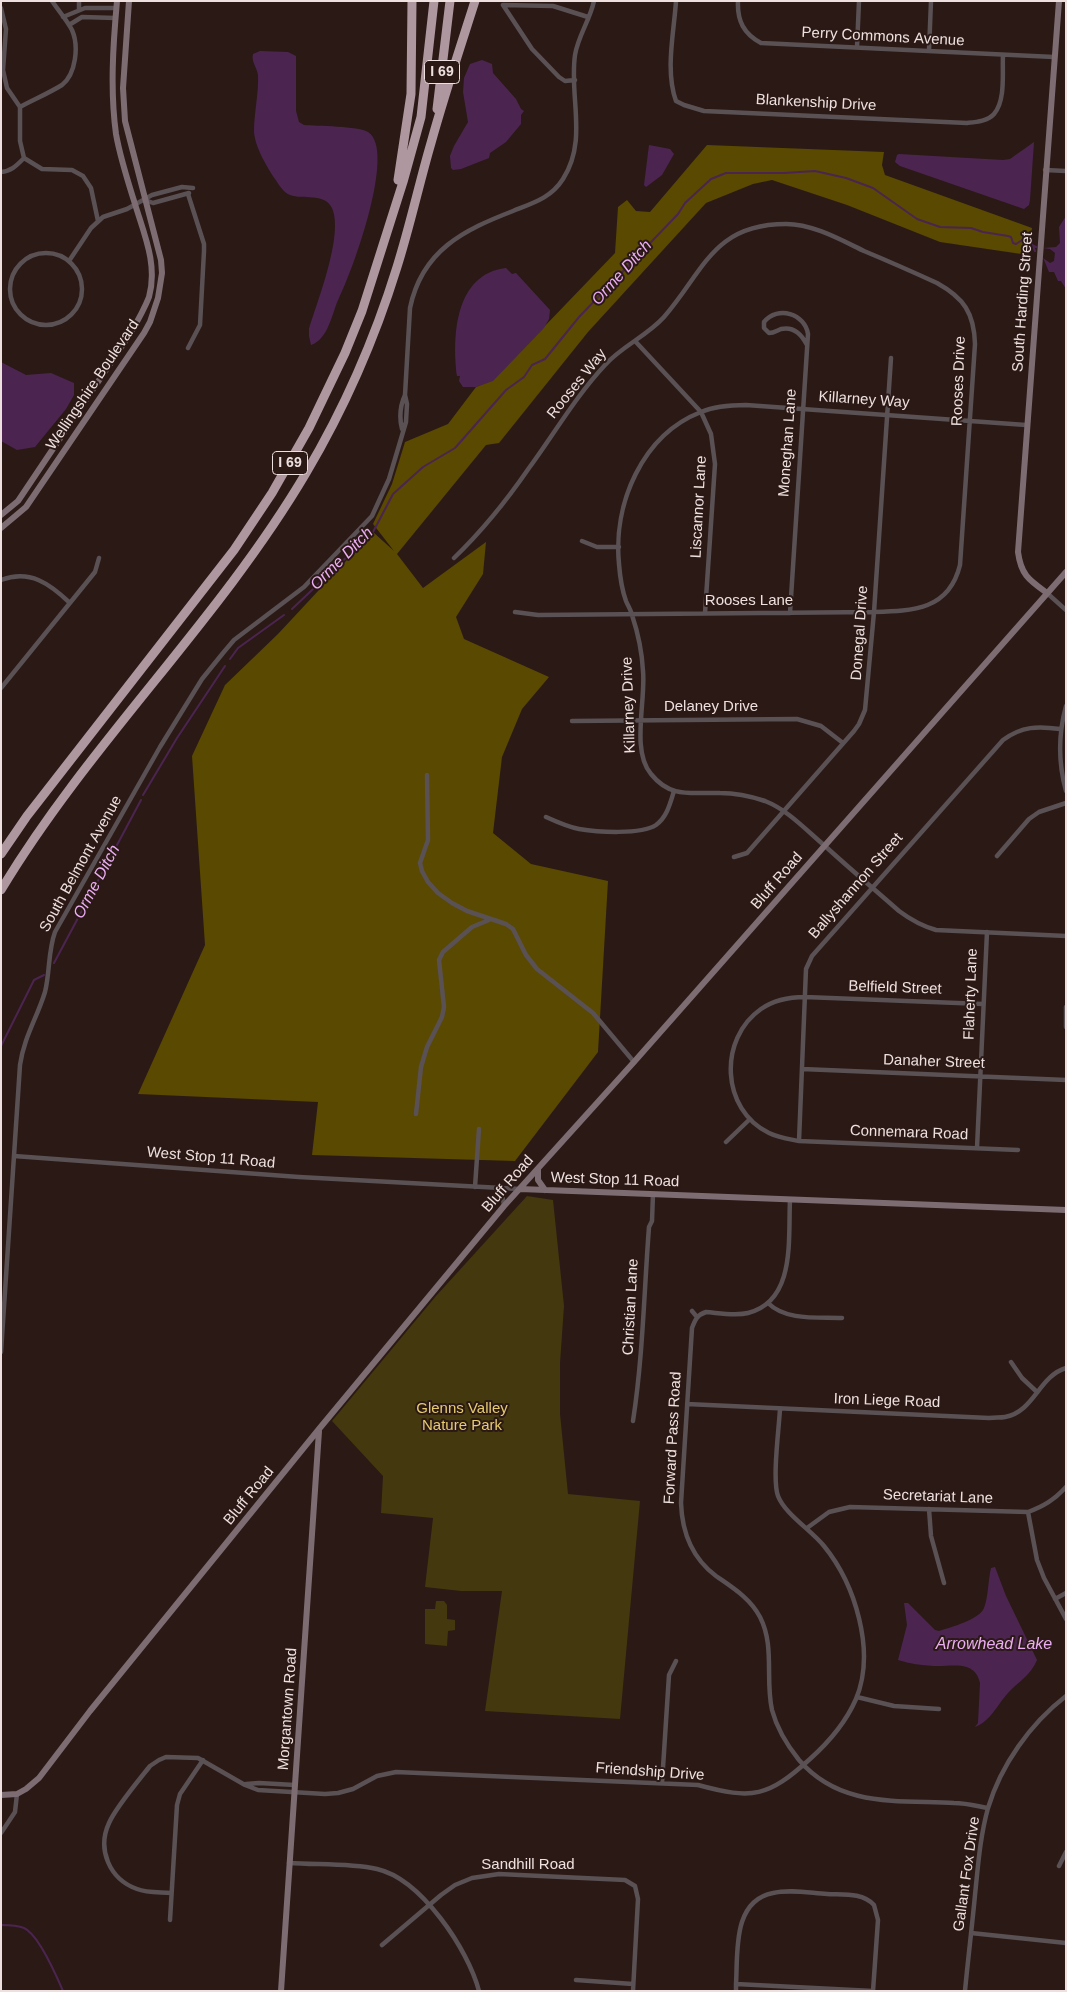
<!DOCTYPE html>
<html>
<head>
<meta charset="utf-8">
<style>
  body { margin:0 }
  #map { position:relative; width:1067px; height:1992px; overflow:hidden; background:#2b1916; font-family:Helvetica,sans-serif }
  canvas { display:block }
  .frame { position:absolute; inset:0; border:2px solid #eee0de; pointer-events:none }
</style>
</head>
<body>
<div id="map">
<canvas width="1067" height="1992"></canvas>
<div class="frame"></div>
</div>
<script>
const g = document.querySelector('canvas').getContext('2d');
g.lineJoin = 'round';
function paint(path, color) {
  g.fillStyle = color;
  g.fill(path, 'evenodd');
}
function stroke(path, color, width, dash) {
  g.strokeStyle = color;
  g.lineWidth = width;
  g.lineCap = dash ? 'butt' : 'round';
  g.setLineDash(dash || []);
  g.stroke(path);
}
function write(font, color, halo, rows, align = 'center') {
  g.font = font + ' Helvetica,sans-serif';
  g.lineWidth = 4;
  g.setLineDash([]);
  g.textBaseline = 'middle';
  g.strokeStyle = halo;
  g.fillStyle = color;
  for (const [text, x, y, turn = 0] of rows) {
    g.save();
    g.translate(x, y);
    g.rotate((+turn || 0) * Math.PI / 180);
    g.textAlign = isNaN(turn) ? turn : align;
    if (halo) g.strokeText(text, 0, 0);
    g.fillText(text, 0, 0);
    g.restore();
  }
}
const green = new Path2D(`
  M527,1196L553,1200L564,1306L560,1363V1414L568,1494L640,1501L620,1719L485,1711L502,1591H461L425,1587L433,1518L381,1513L383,1476L332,1421L436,1296Z
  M436,1601H444L447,1605V1619L455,1620V1630L448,1631L447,1646L425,1644V1609H435Z`);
const forest = new Path2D(`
  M707,145L884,152L882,165L885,175L1032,228L1028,255L940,242L847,205L772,180L753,184L706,203L588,332L499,443L486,445L397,554L423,588L486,542L483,574L456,617L464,639L549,677L522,709L502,757L493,833L531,864L608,881L598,1052L515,1161L312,1155L318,1102L138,1094L205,945L192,756L225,685L278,634L373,532L394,551L373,524L392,484L405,442L448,424L476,387L493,380L615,253L618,207L627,200L636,211L650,212Z`);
const water = new Path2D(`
  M260,51L288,52L296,56V111L299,122L304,125C316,126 359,126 368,132C397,150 352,272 339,298C332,312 329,339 311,345L309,336V329C317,302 344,235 332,208C324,192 303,200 290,195C284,193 279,185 275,179C267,167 255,147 254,132C254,113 259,92 258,75C257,67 251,62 253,54Z
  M482,60L492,64L493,73L516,99L521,109L524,111L521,115V124L506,142L490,153L489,158L461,169L453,170L451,168L450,156L454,146L468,122L463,92L464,78L470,64Z
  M1034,142L1030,200L1029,205L1024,209L900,166L895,162L897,155L899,154L1003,160L1010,159Z
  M649,145L670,149L674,154L662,175L646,187L644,185Z
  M1066,216V289L1061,281H1058L1054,272H1049L1044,260L1043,258L1050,263L1054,261L1055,253L1050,249L1043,248L1056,247L1060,243L1059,227Z
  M506,268L512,274L516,273L550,310L549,319L544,328L493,381L476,387H463L459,381L460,376H457C452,336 455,274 506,268Z
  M1,362L26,375L51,373L74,383V395L66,409L35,447L17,450L1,441Z
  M995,1567L1006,1596L1037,1660C1031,1675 1018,1682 1008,1693C997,1705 991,1721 975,1727L978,1723L980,1683C975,1659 950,1667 934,1666C922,1665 910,1664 898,1660L907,1625L904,1603H908L935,1630L939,1631C951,1627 979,1620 984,1608C988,1598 988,1584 990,1573L991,1568Z`);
const stream = new Path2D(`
  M1032,244L1035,251
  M292,609L373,532L393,494L423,467L455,448L506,390L524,377L532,365L545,359L579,317L678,214L685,203L711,179L726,173H784L815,171L846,178L873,188L917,219L940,227L971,228L983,232L1008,236L1011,237L1013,243L1016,244L1022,240L1036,247
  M230,659L238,648L284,615
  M143,795L177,738L225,666
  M54,963L141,800
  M1,1046L34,980L44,975
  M1,1925C9,1925 17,1925 24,1928C38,1934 57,1977 63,1991`);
const street = new Path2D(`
  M676,1C674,33 665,70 676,101L684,105L704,111L967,123C976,122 988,121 994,114C1006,100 1002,72 1003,55
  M738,1C737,21 744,34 761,43L1054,57
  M1,8L6,29L3,70L7,88L20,107V141L24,158L42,169L72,170L83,176L91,188L98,221
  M79,10V1
  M63,17L85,8H116
  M69,25L82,17L116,18
  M857,47L859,1
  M929,51L931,1
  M575,80L565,81L559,77L532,49L503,5L553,6L588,17
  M20,107C33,100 49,93 62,85C76,74 79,46 72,30C67,20 58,10 52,1
  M1045,170L1066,171
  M1,172C12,171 17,165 24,158
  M145,200L153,203L189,193
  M10 289a36 36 0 1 1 72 0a36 36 0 1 1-72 0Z
  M69,261L91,228L103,217L127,209L152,195L182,187L193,188
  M635,341L701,412L711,434L715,464L705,613
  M188,348L200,325L204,251V244L188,194
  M1026,425L746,405C731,405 715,406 701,412C642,435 613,504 619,564C620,577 622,590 626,601C628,606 631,610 632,615C638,633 642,652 643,671C646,700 631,751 651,774C671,799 692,792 720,793C735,793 750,796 765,801C788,810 806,830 825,846C849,868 874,889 899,911C911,920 922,926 936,930L1066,936
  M402,429C399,417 400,406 405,395L410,308C422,250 464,230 513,211C533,203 551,198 563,179C588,140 569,97 575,55C578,36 590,20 594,1
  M582,541L597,547H619
  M454,558C482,531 507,500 529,468C554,434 576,396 605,365C622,346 647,336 664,317C704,271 713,224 786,224C813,224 841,240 864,251C888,261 913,272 937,283C964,298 974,313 975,344L960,565C949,610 913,611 874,612L538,615L515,612
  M1,580C30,569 50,584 70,603
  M1047,593L1066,610
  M790,613L808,334C805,314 778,305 764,322V328L769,333C774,333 776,331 781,329C794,326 802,335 807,345
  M1,688L95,572L99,558
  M1066,706C1058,735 1058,762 1066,791
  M572,721L797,719L821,726L843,743
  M427,775L428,840L420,863L422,871L428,882L438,893L452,903L467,911L506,924L513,929L526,955L537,969L593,1013L634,1062
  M546,817C557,822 568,827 579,829C597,832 641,835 656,825C667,817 670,804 674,791
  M997,856L1029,819L1039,812L1066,803
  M734,857L747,853L854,731L859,724L865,710L874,612L891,358
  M983,1004L805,997C789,997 774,1000 761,1009C718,1039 721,1110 769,1133C779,1138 789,1139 799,1141L1018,1150
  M1066,1007V1027
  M802,1069L1066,1080
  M416,1114L421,1067L427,1047L442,1017L444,1007L439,960L443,952L472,927L489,920
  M799,1141L806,969L812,956L1003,740C1022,726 1038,726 1060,729
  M726,1142L750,1119
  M977,1148L987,932
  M14,1156L299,1177L520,1189
  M475,1187L479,1129
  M495,1188L502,1193L504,1206
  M790,1200C788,1239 796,1301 748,1313C735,1316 719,1313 706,1312C697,1315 695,1320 692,1328L681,1503C682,1532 692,1558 716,1576C733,1588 750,1598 760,1617C775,1646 765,1679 772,1710C777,1729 787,1745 799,1760C840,1808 898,1800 954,1803C966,1803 977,1806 988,1808
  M768,1303C786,1321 818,1317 842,1318
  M692,1311L697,1317
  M1,1352L20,1065C24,1037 37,1018 45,992C50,972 48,951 55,932L160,747L202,679L223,653L234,640L304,587L372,516L389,479L406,422L407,404L405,395
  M1011,1362L1022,1378L1037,1392
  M687,1404L989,1418C995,1417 1000,1418 1005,1417C1034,1412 1039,1376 1066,1368
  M633,1421C643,1356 644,1292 649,1227L652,1221L653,1194
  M929,1509L931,1536L944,1583
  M1028,1512L1037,1560L1044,1578L1066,1619
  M807,1528L829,1512L850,1507L1028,1512C1044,1506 1054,1500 1066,1487
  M1055,1599L1066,1593
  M857,1697L894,1706L939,1709
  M662,1783L669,1675L676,1661
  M246,1784L259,1783L295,1785
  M1,1833L15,1812L17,1794
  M289,1863C318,1865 349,1863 377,1869C421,1879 468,1949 479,1991
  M1059,1866L1066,1852
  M171,1893C160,1892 147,1893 137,1889C109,1879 97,1849 109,1823C116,1807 139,1780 150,1766L159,1760L166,1757L198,1758L245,1785L258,1790L325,1794L338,1793L353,1789L377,1776L396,1772L698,1785C753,1800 768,1797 810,1759C829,1742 846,1722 856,1699C876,1651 855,1584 824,1546C811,1530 785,1514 778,1496C772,1480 779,1428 780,1409
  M170,1920L177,1805L180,1794L203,1760
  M971,1933L1066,1943
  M382,1945L441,1895L455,1885L472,1878L499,1874L625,1880L635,1886L638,1899L633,1991
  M576,1980L633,1984
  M736,1991V1984C738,1953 732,1901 773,1893C790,1889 810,1893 827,1894C842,1895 862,1892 874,1905L878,1920L873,1991L736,1984
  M965,1991C968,1959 972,1927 975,1895C978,1866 980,1837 988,1808C1001,1765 1030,1724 1066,1696`);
const secondary = new Path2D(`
  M1,515L18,501L130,334C137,322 144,310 149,297C158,265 144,234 135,204C128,182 120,157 116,134C110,91 113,45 117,1
  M1,528L26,507L144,333L150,322L158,298L162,273L161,260L125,121L123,88L129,1
  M1047,593C1029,580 1021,575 1018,552L1059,1
  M538,1169V1180L545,1190
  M520,1189L1066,1210
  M1,1795L17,1794L26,1789L39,1778L90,1711L319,1429L504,1206L634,1062L1066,572
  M281,1991L319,1431`);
const highway = new Path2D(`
  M437,109L450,1
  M398,180L411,94L412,1
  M1,854L27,816L234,550L272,493L309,428L345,353L362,311L403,182L421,117L434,1
  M1,890C90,742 218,622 306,473C344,409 375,338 397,267C410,226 419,184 431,143C444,96 460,48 475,1`);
const shields = [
  [442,72,35],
  [290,463,35]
];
const shieldNames = [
  ["I 69",442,72],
  ["I 69",290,463]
];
const streetNames = [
  ["Perry Commons Avenue",883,37,3],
  ["Blankenship Drive",816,103,3],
  ["South Harding Street",1023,302,-86],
  ["Rooses Drive",959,381,-88],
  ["Rooses Way",577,384,-51],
  ["Wellingshire Boulevard",93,385,-56],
  ["Killarney Way",864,400,4],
  ["Moneghan Lane",788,443,-86],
  ["Liscannor Lane",699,507,-87],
  ["Rooses Lane",749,601],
  ["Donegal Drive",860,633,-86],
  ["Killarney Drive",629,705,-92],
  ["Delaney Drive",711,707],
  ["South Belmont Avenue",81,864,-61],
  ["Bluff Road",777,881,-49],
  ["Ballyshannon Street",856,886,-49],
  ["Belfield Street",895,988,2],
  ["Flaherty Lane",971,994,-88],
  ["Danaher Street",934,1062,2],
  ["Connemara Road",909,1133,2],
  ["West Stop 11 Road",211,1158,5],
  ["West Stop 11 Road",615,1180,2],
  ["Bluff Road",508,1184,-49],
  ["Christian Lane",631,1307,-87],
  ["Iron Liege Road",887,1401,2],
  ["Forward Pass Road",673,1438,-87],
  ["Bluff Road",249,1496,-51],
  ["Secretariat Lane",938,1497,2],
  ["Morgantown Road",288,1709,-86],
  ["Friendship Drive",650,1772,4],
  ["Sandhill Road",528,1865],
  ["Gallant Fox Drive",967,1874,-82]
];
const parkNames = [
  ["Glenns Valley",462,1409],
  ["Nature Park",462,1426]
];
const waterNames = [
  ["Orme Ditch",622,273,-48],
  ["Orme Ditch",342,559,-45],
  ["Orme Ditch",97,882,-62],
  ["Arrowhead Lake",994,1645]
];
paint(green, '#44380e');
paint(forest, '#5a4900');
paint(water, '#4b2550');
stroke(stream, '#4b2550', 2);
stroke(street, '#5a5154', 4.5);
stroke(secondary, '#7d6d73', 6);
stroke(highway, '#af979f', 9);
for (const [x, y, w] of shields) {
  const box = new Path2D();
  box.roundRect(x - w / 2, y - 11.5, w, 23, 4);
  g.fillStyle = '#2b1916';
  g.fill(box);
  stroke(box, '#eee0de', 1);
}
write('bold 14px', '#eee0de', null, shieldNames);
write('15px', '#eee0de', '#2b1916', streetNames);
write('15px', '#e6cb6f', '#2b1916', parkNames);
write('italic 16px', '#ebadf3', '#2b1916', waterNames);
</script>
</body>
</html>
